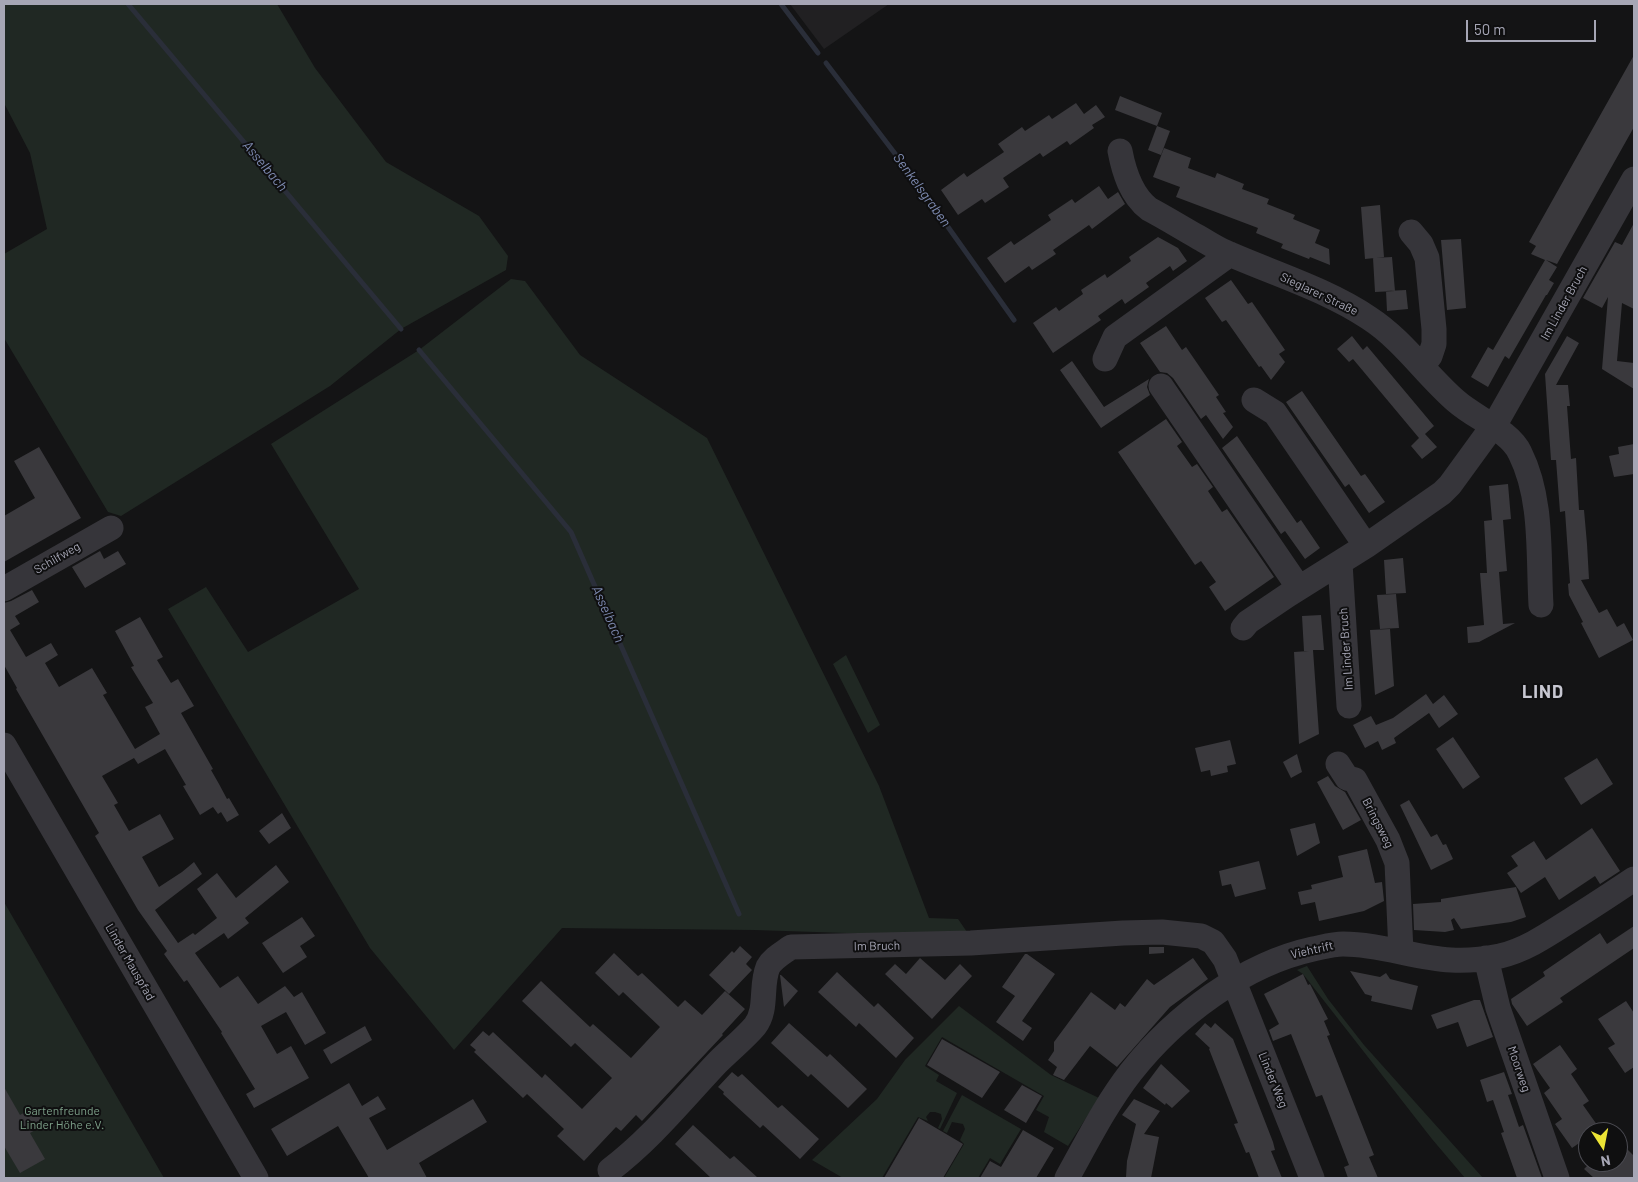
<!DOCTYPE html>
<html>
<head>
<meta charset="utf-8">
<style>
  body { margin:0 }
  #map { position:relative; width:1638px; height:1182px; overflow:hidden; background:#141415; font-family:Barlow,sans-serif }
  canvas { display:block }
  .frame { position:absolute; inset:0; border:5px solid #a6a6b5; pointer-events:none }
  .north { position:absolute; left:1578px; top:1122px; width:50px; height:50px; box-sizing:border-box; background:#0f0f10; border:1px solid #4b4b52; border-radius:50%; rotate:169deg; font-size:14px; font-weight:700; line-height:20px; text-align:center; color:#a6a6b5 }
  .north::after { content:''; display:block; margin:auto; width:18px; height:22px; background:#ece435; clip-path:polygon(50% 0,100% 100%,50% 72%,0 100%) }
  .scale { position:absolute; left:1466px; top:20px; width:130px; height:22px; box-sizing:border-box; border:2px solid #a6a6b5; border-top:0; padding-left:6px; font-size:15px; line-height:18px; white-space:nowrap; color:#a6a6b5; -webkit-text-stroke:4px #0f0f10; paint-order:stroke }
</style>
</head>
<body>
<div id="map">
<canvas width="1638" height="1182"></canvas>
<div class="frame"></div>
<div class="north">N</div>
<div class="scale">50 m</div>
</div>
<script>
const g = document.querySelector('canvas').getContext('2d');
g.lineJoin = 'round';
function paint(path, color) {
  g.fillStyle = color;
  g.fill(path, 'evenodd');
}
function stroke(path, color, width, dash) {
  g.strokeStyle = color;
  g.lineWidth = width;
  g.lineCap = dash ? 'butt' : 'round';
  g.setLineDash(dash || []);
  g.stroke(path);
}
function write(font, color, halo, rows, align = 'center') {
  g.font = font + ' Barlow,sans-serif';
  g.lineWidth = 4;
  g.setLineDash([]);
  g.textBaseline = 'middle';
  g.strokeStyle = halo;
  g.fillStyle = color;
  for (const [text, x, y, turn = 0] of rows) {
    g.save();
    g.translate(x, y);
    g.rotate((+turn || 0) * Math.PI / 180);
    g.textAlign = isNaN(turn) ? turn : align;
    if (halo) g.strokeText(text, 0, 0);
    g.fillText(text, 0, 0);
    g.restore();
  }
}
const built = new Path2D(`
  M790,4H889L824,49Z`);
const green = new Path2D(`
  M4,4H277L315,68L386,162L479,216L508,256L506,270L401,329L330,386L121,516L108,512L4,338V254L47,229L30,153L4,103Z
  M511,279L525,281L580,355L707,438L879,786L929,918L958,919L967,932L908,935L754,930L562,928L454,1050L370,948L168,609L206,587L248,652L359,589L271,444L419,350Z
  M846,655L880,725L868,733L833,664Z
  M4,902L164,1178H4Z
  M1307,966L1328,999L1364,1045L1483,1178H1465L1432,1139L1303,974L1297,970Z
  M959,1006L1051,1075L1099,1098L1068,1146L1044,1132L1049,1117L1036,1110L1044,1096L942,1037L925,1066L939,1075L936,1081L957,1093L940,1129L938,1128L942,1119L941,1114L935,1112H930L926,1117L928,1121L918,1117L882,1178H843L812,1160L877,1099L905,1060Z
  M962,1095L1021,1129L1000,1164L990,1158L978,1178H944L964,1144L960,1140L965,1129L963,1124L952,1122L947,1133L943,1131Z`);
const stream = new Path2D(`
  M128,4L401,329
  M781,4L818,53
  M826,63L909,172L1014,320
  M419,350L571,532L739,914`);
const building = new Path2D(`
  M1634,55V127L1557,264L1546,260L1557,267L1549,280L1554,283L1547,295H1546L1509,359L1505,356L1488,387L1471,377L1488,347L1493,350L1545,260L1531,254L1536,246L1529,242Z
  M1120,96L1162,113L1157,126L1170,131L1161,155L1148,150L1157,126L1115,110Z
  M1076,103L1084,114L1096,105L1105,117L1092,125L1094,128L1070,145L1067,141L1043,157L1040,153L1003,178L1009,187L985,203L982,199L958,215L941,190L964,173L967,177L1004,152L998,144L1022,127L1025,131L1049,115L1052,119Z
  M1164,148L1191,158L1188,168L1215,178L1217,173L1244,184L1242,189L1269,199L1267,204L1295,215L1293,219L1320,230L1315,243L1329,249L1330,265L1310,257L1309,259L1281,248L1283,244L1256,233L1258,228L1176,197L1180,187L1153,177Z
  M1099,186L1108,199L1118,192L1125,204L1092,229L1089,225L1053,250L1056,254L1032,270L1029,266L1005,283L987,258L1011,241L1014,245L1051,220L1048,215L1072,199L1075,203Z
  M1380,205L1384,257L1365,259L1361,207Z
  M1634,223V309L1622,303L1617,361L1634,363V389L1602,369L1608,297L1602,308L1583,298L1615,242L1622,245Z
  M1158,237L1178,248L1187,261L1173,271L1170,266L1146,283L1149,287L1125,304L1122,299L1098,316L1101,320L1053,353L1033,323L1056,307L1059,311L1083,294L1081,290L1105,274L1107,278L1131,261L1129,257Z
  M1461,239L1466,308L1447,310L1441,240Z
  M1392,257L1395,291L1375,292L1373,258Z
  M1231,280L1248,304L1252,302L1285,350L1279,354L1285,362L1271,380L1261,366L1259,367L1226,320L1222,322L1205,298Z
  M1406,290L1408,309L1387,311L1386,291Z
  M1166,326L1182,350L1186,347L1219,395L1216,397L1226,412L1223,413L1233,427L1223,439L1206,415L1201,419L1173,378L1167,373L1160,372L1140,343Z
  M1352,336L1363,350L1367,346L1434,426L1425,434L1437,447L1422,459L1411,446L1419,438L1353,359L1349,362L1337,349Z
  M1567,336L1579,343L1556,385H1568L1570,406H1567L1571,459L1576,458L1579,510H1584L1587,544L1589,579L1581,580L1599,613L1607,609L1617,627L1624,623L1633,640L1599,658L1581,623L1583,622L1569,595L1568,584L1570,583L1565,511L1560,512L1556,460H1551L1545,374Z
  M1072,361L1104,407L1149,379L1147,387L1150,395L1101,428L1060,370Z
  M1302,391L1361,476L1365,474L1385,502L1369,513L1349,484L1345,487L1286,402Z
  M1166,419L1182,442L1177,446L1192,467L1197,464L1213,487L1208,491L1222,512L1227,509L1274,577L1225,611L1209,587L1216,582L1201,561L1195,565L1118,452Z
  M1237,436L1297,523L1301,520L1320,548L1305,559L1285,531L1281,534L1222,448Z
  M1634,444V474L1614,477L1609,456L1619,454L1618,447Z
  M39,447L81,518L4,562V516L35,498L14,461Z
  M1508,484L1511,519L1503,520L1507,571L1499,572L1503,624L1515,623L1479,642L1468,643L1467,627L1484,625L1480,573H1487L1484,521L1492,520L1489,486Z
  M100,551L104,559L118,551L126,564L85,588L72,567Z
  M1403,558L1406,593L1386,594L1384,560Z
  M32,590L39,602L15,616L20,624L10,630L26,657L51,643L58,655L45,663L59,687L92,668L107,693L103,695L135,749L160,734L145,707L153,703L131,667L134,666L115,631L140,617L163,657L157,660L171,683L178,679L194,706L181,713L213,769L211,770L219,784L227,799L229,798L239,815L227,822L221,812L218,814L213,807L200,815L183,786L186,785L165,749L138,764L134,758L102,776L118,803L114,805L129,831L160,814L174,839L142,857L159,887L182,872L194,862L202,874L155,910L178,943L193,933L195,935L217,918L197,889L217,873L236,898L276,865L289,882L245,918L249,923L228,939L224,933L195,953L220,988L238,976L258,1004L285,986L294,997L302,992L326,1033L305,1045L286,1012L261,1026L277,1054L291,1046L309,1078L254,1108L246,1094L255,1089L221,1033L222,1032L187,980L184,982L164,954L167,951L138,910L95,836L99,833L16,689L17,688L4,665V603L11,601Z
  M1396,594L1399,628L1380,629L1377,595Z
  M1321,615L1324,650H1313L1319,734L1299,744L1294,652L1309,651H1304L1302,616Z
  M1390,629L1394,686L1375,695L1370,630Z
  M1426,694L1433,704L1444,695L1458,714L1439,728L1429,713L1394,738L1396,743L1382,750L1378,741L1365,748L1353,725L1371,716L1376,725L1393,718Z
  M1453,737L1480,777L1463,789L1436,749Z
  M1230,740L1236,764L1227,766L1228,772L1211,776L1210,770L1201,772L1195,748Z
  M1297,754L1302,772L1291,778L1283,762Z
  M1597,758L1613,784L1581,805L1564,778Z
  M1328,776L1335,786L1345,792L1361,820L1343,830L1317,782Z
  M1409,800L1431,837L1437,834L1443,845L1446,844L1453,859L1431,870L1400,805Z
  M282,813L291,828L269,844L259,831Z
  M1315,823L1320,843L1297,856L1290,829Z
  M1592,828L1620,871L1600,884L1595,876L1559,900L1545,877L1521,893L1507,873L1518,866L1511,856L1534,841L1546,860Z
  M1367,849L1375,883L1382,882L1384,901L1364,911L1319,921L1315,902L1301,905L1298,892L1312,889L1311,885L1343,877L1338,856Z
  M1259,861L1266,889L1235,897L1231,884L1222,886L1219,871Z
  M1516,887L1526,917L1511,922L1461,929L1454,918L1451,920L1454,930L1445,932L1414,930L1413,904L1441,902V899Z
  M302,917L315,936L300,946L307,957L283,973L262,943Z
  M1634,926V948L1560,998L1563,1002L1527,1026L1512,1004L1511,999L1545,976L1543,972L1600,933L1607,944Z
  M740,946L752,957L746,964L752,970L729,994L709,975L732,951L734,953Z
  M1149,947H1164V953L1149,954Z
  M614,953L638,976L642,973L678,1007L685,1000L702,1015L725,991L745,1009L722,1034L723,1035L642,1121L636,1115L621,1131L616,1127L584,1161L557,1136L564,1129L527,1094L523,1098L474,1052L476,1050L470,1045L483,1031L489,1036L493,1032L542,1078L545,1074L582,1109L612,1078L575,1043L571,1047L522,1001L541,981L590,1027L593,1024L631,1058L660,1027L623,992L619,996L595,973Z
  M1025,954H1027L1055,974L1022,1021L1032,1028L1023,1041L996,1022L1015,996L1002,987Z
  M920,958L945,980L960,964L972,976L932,1019L885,974L895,964L906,974Z
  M1193,958L1208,979L1170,1007L1117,1067L1090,1046L1064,1080L1053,1075L1057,1067L1048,1060L1054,1051V1042L1091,992L1115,1010L1120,1003L1125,1007L1147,979L1154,985Z
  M1350,971L1380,977L1386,973L1390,979L1418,986L1412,1010L1371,1001L1372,996L1365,994Z
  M837,972L874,1007L878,1003L914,1038L896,1058L859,1023L856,1027L818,992Z
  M1303,974L1308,985L1310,984L1328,1019L1324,1021L1330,1035L1327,1036L1374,1155L1369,1157L1378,1178H1348L1344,1167L1349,1165L1322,1095L1316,1097L1291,1034L1273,1041L1269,1030L1279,1024L1264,994Z
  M781,975L798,991L784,1007L780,975Z
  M1474,1000H1480L1493,1037L1467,1047L1458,1022L1437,1029L1431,1015Z
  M1626,1001L1634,1013V1067L1625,1073L1608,1048L1615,1044L1598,1019Z
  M789,1023L827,1057L830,1054L867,1089L848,1108L811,1074L808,1077L771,1043Z
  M1205,1023L1211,1028L1215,1023L1233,1039L1273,1142L1275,1150L1271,1151L1282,1178H1259L1249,1152L1246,1153L1234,1124L1238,1123L1209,1049L1210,1048L1195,1034Z
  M365,1026L372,1040L331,1064L323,1050Z
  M942,1039L1000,1072L982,1098L927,1065Z
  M1560,1045L1577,1069L1571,1074L1589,1101L1583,1105L1600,1129L1596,1132H1588V1137L1572,1148L1555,1124L1562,1119L1544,1093L1550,1088L1533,1064Z
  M1161,1064L1190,1091L1172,1108L1166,1103L1165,1105L1143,1088Z
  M732,1072L738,1077L742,1074L778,1108L782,1105L819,1139L800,1159L763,1125L760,1128L723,1094L724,1092L718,1087Z
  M1504,1072L1512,1094L1508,1095L1519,1127L1523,1125L1542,1178H1517L1501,1133L1504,1132L1493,1100L1487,1102L1480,1080Z
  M349,1083L362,1106L378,1096L386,1109L369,1118L387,1150L473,1099L487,1122L419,1163L427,1178H369L338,1126L287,1156L271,1129Z
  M1022,1085L1042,1096L1026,1123L1004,1110Z
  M4,1087L20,1115L34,1107L44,1125L30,1133L45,1159L20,1173L4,1146Z
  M1134,1099L1160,1111L1144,1134L1159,1137L1151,1178L1126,1177L1127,1161L1136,1124L1122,1115Z
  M919,1118L963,1144L943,1178H884Z
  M693,1125L730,1159L734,1156L758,1178H711L675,1144Z
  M1023,1130L1054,1148L1036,1178H980L990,1161L1001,1167Z
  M1618,1140L1634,1156V1178H1594L1584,1169L1591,1162H1618Z`);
const minor = new Path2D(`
  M1120,151C1124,172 1131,195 1149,209C1166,218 1182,228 1198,237C1207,242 1216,248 1225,252C1272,273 1326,289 1369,318C1403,340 1426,375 1456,401C1475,418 1510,431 1520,453C1543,499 1538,555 1541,605
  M1411,232L1421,244L1427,258L1434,329V344L1430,356L1422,366
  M1105,359L1115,337L1230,254
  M1161,386L1299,588
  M1254,400L1275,413L1366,546
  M1340,563L1349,706
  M4,589L111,528
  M1243,628L1248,622L1288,595L1366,546L1442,493L1450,485L1498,419L1634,179
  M4,745L256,1178
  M1338,764L1347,778L1355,780L1388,840L1397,863L1401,952
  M1486,958L1498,1008L1557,1178
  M610,1170C651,1139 682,1100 717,1063C730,1050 744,1039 755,1026C768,1009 760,986 768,967C773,958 783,953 791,947L971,943L1123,933L1162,932L1201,936L1213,942L1225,959L1312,1178
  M1067,1178C1087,1142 1106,1104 1131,1072C1175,1016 1244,964 1313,949C1323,947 1333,944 1343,944C1380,944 1415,958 1451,960C1467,961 1485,959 1500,956C1526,950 1549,934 1571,920C1592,907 1613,893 1634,879`);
const streetNames = [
  ["Sieglarer Straße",1319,294,25],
  ["Im Linder Bruch",1564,303,-61],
  ["Schilfweg",57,558,-30],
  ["Im Linder Bruch",1346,649,-94],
  ["Bringsweg",1378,823,63],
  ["Im Bruch",877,946,-1],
  ["Viehtrift",1312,950,-13],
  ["Linder Mauspfad",130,962,60],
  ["Moorweg",1519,1069,71],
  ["Linder Weg",1273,1080,68]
];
const parkNames = [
  ["Gartenfreunde",62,1111],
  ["Linder Höhe e.V.",62,1125]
];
const waterNames = [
  ["Asselbach",265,166,50],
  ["Senkelsgraben",922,190,54],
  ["Asselbach",608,614,66]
];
const districtNames = [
  ["LIND",1543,692]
];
paint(built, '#212022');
paint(green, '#202823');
stroke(stream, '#2a2e39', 5);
paint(building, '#3a393d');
stroke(minor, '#36353a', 25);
write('12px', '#a6a6b5', '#0f0f10', streetNames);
write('12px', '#7da089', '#0f0f10', parkNames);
write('italic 14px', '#7d8ab0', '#0f0f10', waterNames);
g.letterSpacing = '1px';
write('bold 18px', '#c7c7d1', '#0f0f10', districtNames);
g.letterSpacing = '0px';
</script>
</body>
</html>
